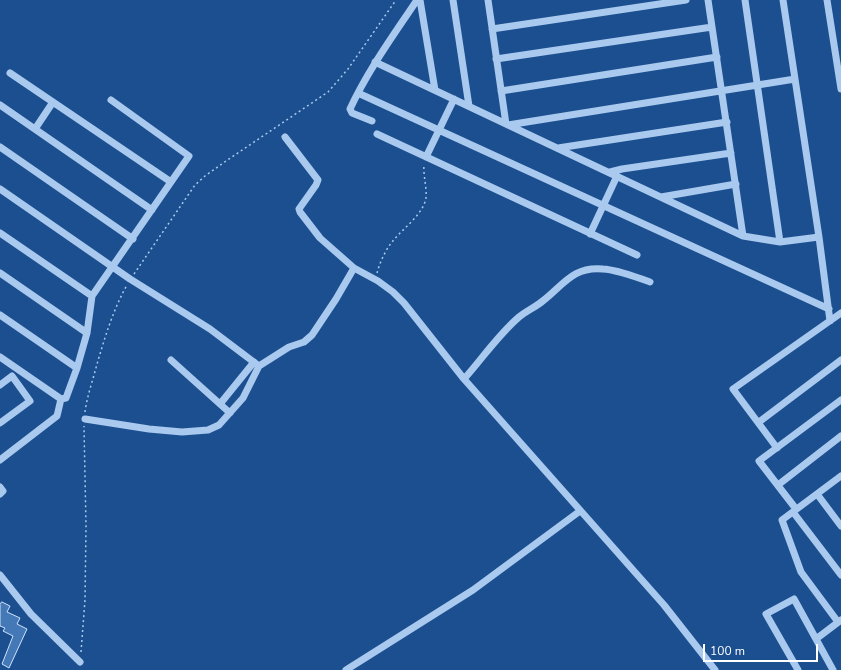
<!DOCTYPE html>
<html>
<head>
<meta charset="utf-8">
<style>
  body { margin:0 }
  #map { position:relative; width:841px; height:670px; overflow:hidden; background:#1b4f8f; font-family:"Nunito Sans",sans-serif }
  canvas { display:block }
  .scale { position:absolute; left:703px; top:644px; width:115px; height:18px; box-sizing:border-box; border:2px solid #fff; border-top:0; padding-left:5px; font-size:12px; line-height:14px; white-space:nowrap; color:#fff; -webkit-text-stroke:3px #1b4f8f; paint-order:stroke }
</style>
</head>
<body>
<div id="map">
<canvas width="841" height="670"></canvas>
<div class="scale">100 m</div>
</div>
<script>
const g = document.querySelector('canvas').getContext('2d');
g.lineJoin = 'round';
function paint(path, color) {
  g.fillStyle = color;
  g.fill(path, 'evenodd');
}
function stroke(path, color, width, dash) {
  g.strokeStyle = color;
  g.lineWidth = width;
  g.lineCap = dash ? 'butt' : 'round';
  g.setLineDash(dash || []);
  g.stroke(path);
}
const building = new Path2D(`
  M2,602L10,606L7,612L20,618L17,624L27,629L9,668L2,664L13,636L3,631L5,628L0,626V605Z`);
const path = new Path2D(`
  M377,273C380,262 385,251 392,242C402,229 423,215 426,198C427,187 423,176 424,164
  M134,274L195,185L205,176L226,161L328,92L348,69L396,0
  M85,412C87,396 93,380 97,364C105,337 113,310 127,285
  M81,652L85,600L86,526L84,426`);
const minor = new Path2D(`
  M420,0L435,90
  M453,0L469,106
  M488,0L506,124
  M708,0L743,236
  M745,0L780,242
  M783,0L819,237L830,321
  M827,0L841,89
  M492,29L686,0
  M496,59L712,27
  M375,62L743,236L780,242L819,237
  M10,73L171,182
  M501,91L717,57
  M358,93L829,309
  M0,105L152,210
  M372,121L352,113L350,109C368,70 393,36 417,0
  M508,125L795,79
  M35,129L53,102
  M377,134L637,255
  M285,137L318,180L316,185L299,209L300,212L320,238L354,268L378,281L393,292L404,303L464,379L664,605L715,670
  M0,147L133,239
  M558,148L727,122
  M426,157L454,99
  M610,172L622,169L731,153
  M0,189L130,279L210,329L259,366
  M661,197L736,184
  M0,233L92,296
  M590,234L617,176
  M0,273L87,333
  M0,315L77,368
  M0,357L61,399L66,398L77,368L87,333L92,296L189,156L111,100
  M171,360L230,413
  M464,379C482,359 498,335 519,317C526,311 536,307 544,300C564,284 574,266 603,269C619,270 635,277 650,282
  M0,385L12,376L30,401L0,423
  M220,404L254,362
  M85,419L149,429L182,432L208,430L219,425L243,398L259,366L289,347L304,342L312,335L336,299L354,268
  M759,422L841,360
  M777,448L733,389L841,313
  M0,460L57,416L61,399
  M778,485L841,436
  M0,487L3,491L0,494
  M817,494L841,526
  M796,509L759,461L841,400
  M793,512L841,575
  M0,575L31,614L80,662
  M838,622L801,572L782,520L841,476
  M816,639L841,620
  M346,670L473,590L580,511
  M798,670L766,614L794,599L833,670`);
paint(building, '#4478b7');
stroke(building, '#cfe3fa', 1);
stroke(path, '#a9c9ee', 1.5, [2, 3]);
stroke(minor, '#a9c9ee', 7);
</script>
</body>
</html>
